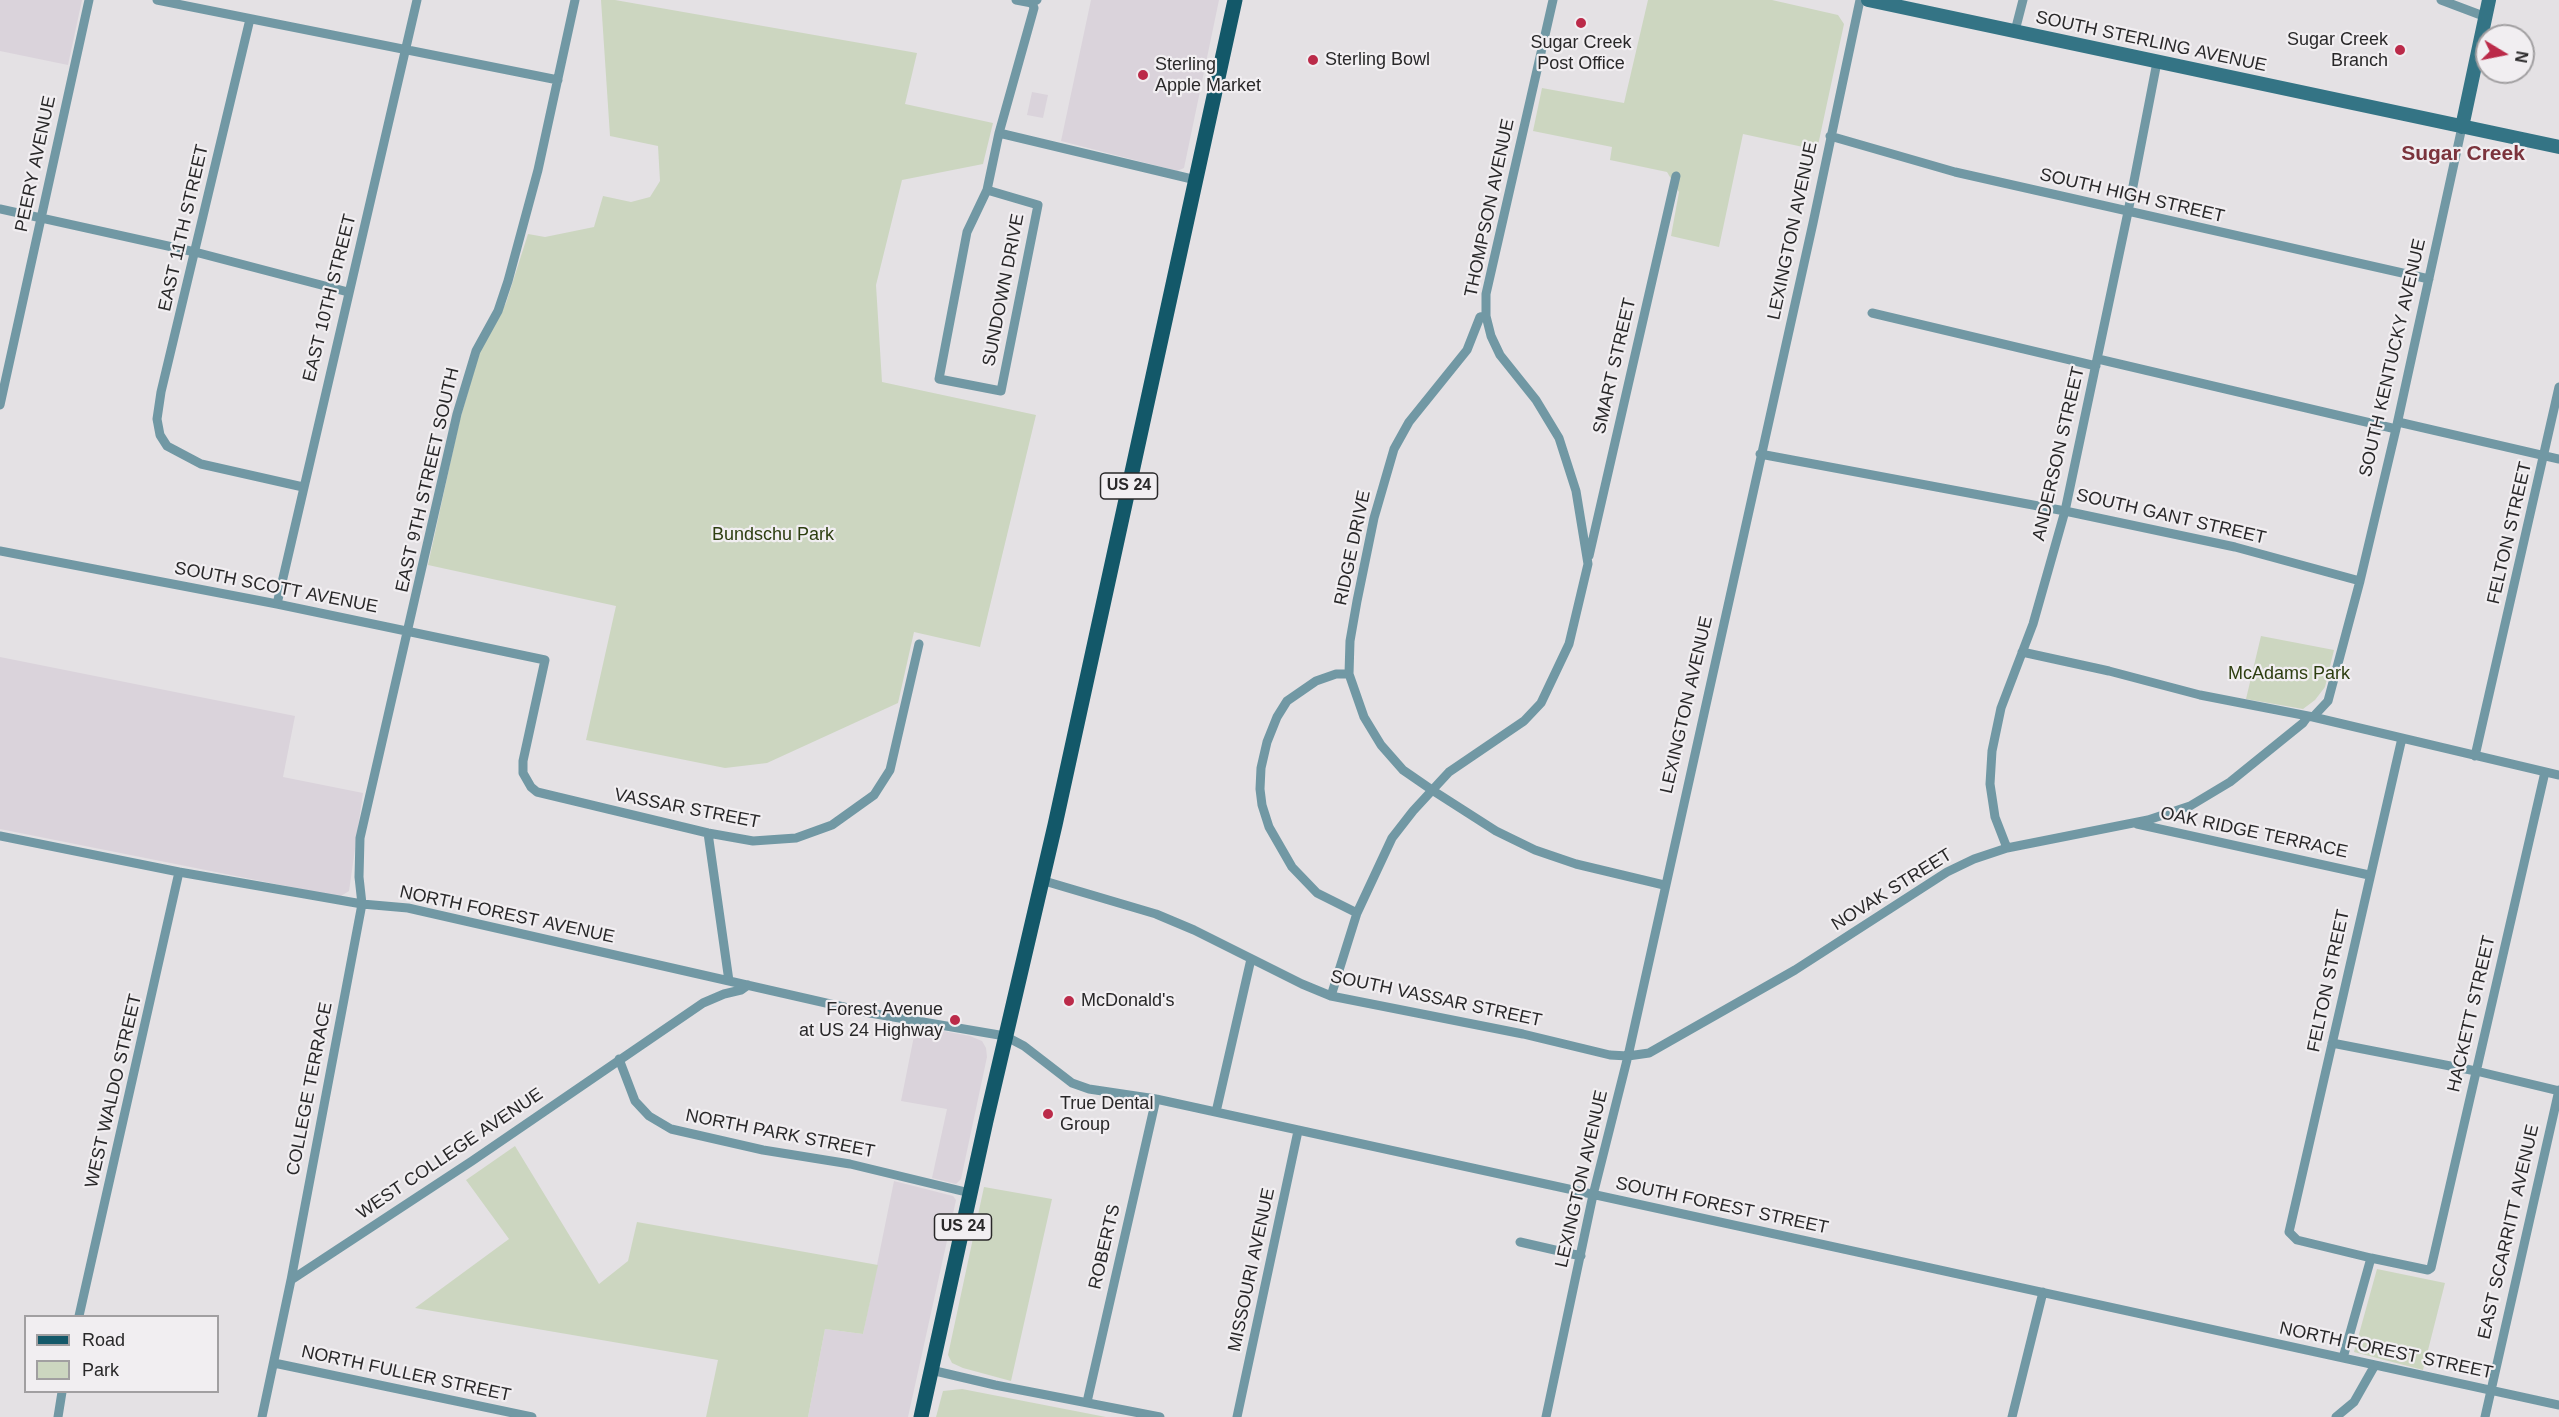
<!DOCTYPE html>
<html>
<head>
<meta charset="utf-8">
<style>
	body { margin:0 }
	#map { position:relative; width:2559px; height:1417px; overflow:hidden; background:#e4e1e4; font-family:Arial,sans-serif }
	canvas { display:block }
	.legend { position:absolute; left:24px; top:1315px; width:195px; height:78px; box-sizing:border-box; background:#f1eef1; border:2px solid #a19fa1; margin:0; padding:8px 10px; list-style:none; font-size:18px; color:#292829 }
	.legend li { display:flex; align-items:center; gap:12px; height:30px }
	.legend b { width:30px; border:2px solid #a19fa1 }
	.north { position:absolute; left:2475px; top:24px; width:60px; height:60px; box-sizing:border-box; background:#f1eef1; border:2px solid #a19fa1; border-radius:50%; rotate:100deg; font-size:16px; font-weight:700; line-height:24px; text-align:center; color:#292829 }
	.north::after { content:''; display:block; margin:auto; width:21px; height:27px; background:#bb2a49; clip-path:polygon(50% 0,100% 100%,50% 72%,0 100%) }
</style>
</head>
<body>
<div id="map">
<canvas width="2559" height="1417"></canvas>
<ul class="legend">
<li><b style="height:8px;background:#135869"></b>Road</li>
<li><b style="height:16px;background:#ccd6c0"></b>Park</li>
</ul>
<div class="north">N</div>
</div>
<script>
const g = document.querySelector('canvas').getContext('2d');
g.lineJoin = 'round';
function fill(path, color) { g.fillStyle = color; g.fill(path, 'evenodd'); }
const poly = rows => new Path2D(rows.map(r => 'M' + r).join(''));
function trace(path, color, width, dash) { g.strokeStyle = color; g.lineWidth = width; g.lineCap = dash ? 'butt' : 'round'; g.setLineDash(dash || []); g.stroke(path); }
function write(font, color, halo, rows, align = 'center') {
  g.font = font + ' Arial,sans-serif'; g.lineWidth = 4.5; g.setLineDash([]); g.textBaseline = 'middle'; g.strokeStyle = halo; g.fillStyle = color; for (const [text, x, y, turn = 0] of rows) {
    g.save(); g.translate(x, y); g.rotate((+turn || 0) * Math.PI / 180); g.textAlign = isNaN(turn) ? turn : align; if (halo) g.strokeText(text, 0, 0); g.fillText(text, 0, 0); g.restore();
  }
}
fill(poly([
	[0,0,82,0,68,65,0,51],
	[1091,0,1219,0,1184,168,1177,171,1061,141],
	[1032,92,1048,95,1043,118,1027,115],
	[0,657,295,716,283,777,363,793,349,891,341,896,336,896,0,829],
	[916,1026,970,1036,982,1041,986,1048,987,1057,961,1179,956,1184,932,1178,947,1109,901,1101],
	[894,1181,953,1196,956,1200,908,1417,808,1417,825,1329,863,1334]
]), '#dad3db');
fill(poly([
	[601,0,615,0,917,53,905,104,993,123,983,164,902,180,876,285,882,382,1036,415,980,647,914,632,898,703,767,763,725,768,586,740,616,606,428,565,459,423,480,350,506,303,528,234,545,237,594,227,603,196,631,202,650,197,660,181,658,146,610,136],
	[1648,0,1772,0,1838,15,1844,24,1817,150,1743,134,1719,247,1671,236,1679,192,1667,172,1610,160,1612,147,1533,131,1542,88,1624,103],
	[2261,636,2334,650,2325,687,2315,700,2303,709,2246,699],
	[515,1146,599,1284,628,1261,637,1222,878,1265,863,1334,825,1329,808,1417,706,1417,718,1360,415,1308,509,1239,466,1180],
	[984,1187,1052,1199,1011,1381,963,1368,952,1363,948,1355],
	[2377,1269,2445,1283,2423,1370,2354,1352],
	[962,1389,1106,1417,936,1417,943,1391]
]), '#ccd6c0');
trace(poly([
	[157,0,558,80],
	[1016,0,1032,3],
	[2441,0,2486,17],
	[250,19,161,392,157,419,160,435,167,446,201,464,303,487],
	[2015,31,2023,0],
	[999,133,1196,180],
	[1830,136,1955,172,2429,279],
	[987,190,1038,205,1001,391,939,379,967,232,987,190],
	[987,190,999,133,1034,8,1032,3,1037,0],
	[0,209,195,252,348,292],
	[1872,313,2096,366],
	[1486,316,1480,317,1467,350,1409,422,1394,449,1374,518,1357,601,1350,641,1349,674,1364,717,1381,745,1403,770,1432,790,1496,831,1535,850,1576,864,1664,885],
	[2098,359,2396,429],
	[0,405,89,0],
	[2398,422,2559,459],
	[1760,454,2065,511,2235,547,2360,581],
	[0,551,277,604,545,660,523,761,523,773,531,787,537,792,708,833,753,841,796,838,832,825,874,795,890,770,919,644],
	[1589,556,1676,176],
	[277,604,417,0],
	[2022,652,2109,671,2200,695,2313,717,2559,775],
	[1349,674,1336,674,1316,681,1287,701,1277,717,1267,742,1261,768,1260,789,1262,805,1269,827,1292,867,1317,893,1357,913],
	[2313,717,2328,701,2360,581,2396,429,2462,127],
	[2402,738,2289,1232,2297,1240,2371,1258,2428,1270,2431,1268,2545,772],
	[2475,756,2559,387],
	[2137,824,2369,875],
	[708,833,729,981],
	[0,836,179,872,362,904,408,908,870,1013,1005,1036,1024,1046,1072,1083,1089,1089,1156,1099,2559,1405],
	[2007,848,1995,817,1990,784,1992,751,2001,708,2033,624,2065,511,2128,212,2157,62],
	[1041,880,1156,914,1194,930,1302,984,1331,996,1523,1034,1610,1055,1628,1056,1649,1053,1795,970,1947,872,1974,859,2007,848,2148,820,2190,806,2230,782,2303,723,2308,716],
	[1331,996,1357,913,1392,838,1413,811,1449,772,1524,721,1541,703,1569,644,1588,564,1576,491,1559,438,1536,400,1500,355,1491,336,1486,316,1486,294,1553,0],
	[2332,1043,2476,1071,2559,1091],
	[619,1059,635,1101,649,1116,671,1129,763,1150,850,1164,970,1193],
	[1216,1112,1251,959],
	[1520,1242,1581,1256],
	[291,1280,362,904,359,877,360,838,457,414,476,351,498,311,508,281,538,170,575,0],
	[79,1316,179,872],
	[2343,1358,2371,1258],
	[274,1363,532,1417],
	[931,1370,995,1385,1160,1417],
	[1087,1402,1156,1099],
	[58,1417,62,1392],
	[262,1417,291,1280,472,1161,703,1003,724,994,741,990,748,985],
	[1237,1417,1298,1131],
	[1546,1417,1593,1195,1628,1056,1813,223,1860,0],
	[2012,1417,2043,1292],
	[2336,1417,2354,1402,2375,1365],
	[2485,1417,2559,1090]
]), '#7198a4', 9);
trace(poly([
	[1868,0,2559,147],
	[2462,127,2489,0]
]), '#347485', 14);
trace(poly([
	[921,1417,986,1121,1055,825,1235,0]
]), '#135869', 15);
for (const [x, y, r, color] of [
	[1581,23,6,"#bb2a49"],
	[2400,50,6,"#bb2a49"],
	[1313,60,6,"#bb2a49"],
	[1143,75,6,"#bb2a49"],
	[1069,1001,6,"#bb2a49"],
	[955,1020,6,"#bb2a49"],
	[1048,1114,6,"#bb2a49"]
]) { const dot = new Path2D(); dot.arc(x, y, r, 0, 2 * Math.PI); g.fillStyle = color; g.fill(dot); trace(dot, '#f1eef1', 2); }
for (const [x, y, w] of [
	[1129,486,57],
	[963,1227,57]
]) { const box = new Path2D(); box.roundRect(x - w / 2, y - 13, w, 26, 4.5); g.fillStyle = '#f1eef1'; g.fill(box); trace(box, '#292829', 1.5); }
write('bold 16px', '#292829', null, [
	["US 24",1129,486],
	["US 24",963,1227]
]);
write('18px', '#292829', '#f1eef1', [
	["Sugar Creek",2388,40,"right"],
	["Branch",2388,61,"right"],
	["Sugar Creek",1581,43,"center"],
	["Post Office",1581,64,"center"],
	["Sterling Bowl",1325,60],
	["Sterling",1155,65],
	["Apple Market",1155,86],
	["McDonald's",1081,1001],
	["Forest Avenue",943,1010,"right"],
	["at US 24 Highway",943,1031,"right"],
	["True Dental",1060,1104],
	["Group",1060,1125]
], 'left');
write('18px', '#292829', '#f1eef1', [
	["SOUTH STERLING AVENUE",2151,42,12],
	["PEERY AVENUE",36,164,-78],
	["SOUTH HIGH STREET",2132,196,13],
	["THOMPSON AVENUE",1490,208,-78],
	["EAST 11TH STREET",184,228,-77],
	["LEXINGTON AVENUE",1793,231,-78],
	["SUNDOWN DRIVE",1004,290,-79],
	["EAST 10TH STREET",330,298,-76],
	["SOUTH KENTUCKY AVENUE",2393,358,-77],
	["SMART STREET",1615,366,-77],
	["ANDERSON STREET",2059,454,-77],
	["EAST 9TH STREET SOUTH",428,480,-77],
	["SOUTH GANT STREET",2171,517,13],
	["FELTON STREET",2510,533,-77],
	["RIDGE DRIVE",1353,548,-78],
	["SOUTH SCOTT AVENUE",276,588,11],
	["LEXINGTON AVENUE",1687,705,-77],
	["VASSAR STREET",687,809,11],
	["OAK RIDGE TERRACE",2254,833,12],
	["NOVAK STREET",1892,890,-32],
	["NORTH FOREST AVENUE",507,915,12],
	["FELTON STREET",2329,981,-78],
	["SOUTH VASSAR STREET",1436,999,12],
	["HACKETT STREET",2472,1014,-77],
	["COLLEGE TERRACE",310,1089,-79],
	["WEST WALDO STREET",114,1091,-77],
	["NORTH PARK STREET",780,1134,11],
	["WEST COLLEGE AVENUE",450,1154,-34],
	["LEXINGTON AVENUE",1582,1179,-77],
	["SOUTH FOREST STREET",1722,1206,12],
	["EAST SCARRITT AVENUE",2509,1232,-77],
	["ROBERTS",1105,1247,-77],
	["MISSOURI AVENUE",1252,1270,-78],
	["NORTH FOREST STREET",2386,1351,12],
	["NORTH FULLER STREET",406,1374,12]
]);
write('18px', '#2d3e10', '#f1eef1', [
	["Bundschu Park",773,535],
	["McAdams Park",2289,674]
]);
write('bold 21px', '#7b333c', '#f1eef1', [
	["Sugar Creek",2463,154]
]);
</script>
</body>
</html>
